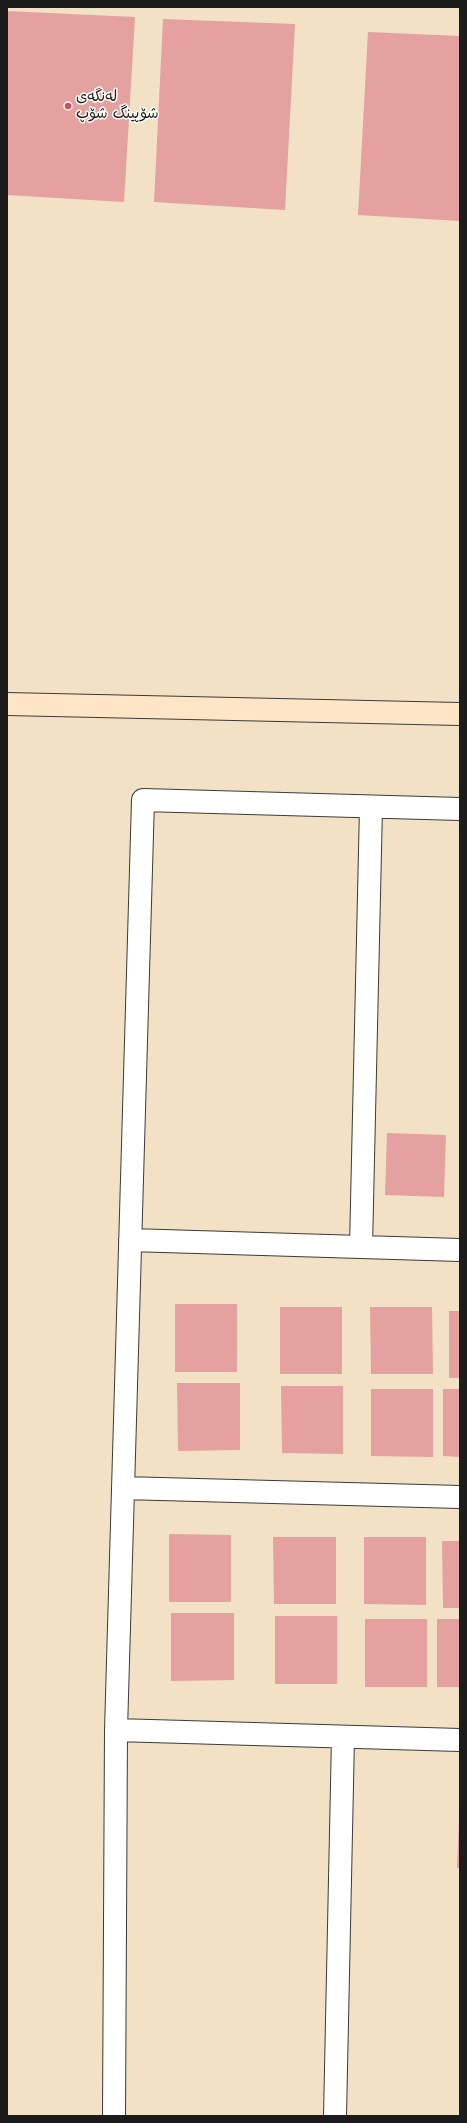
<!DOCTYPE html>
<html>
<head>
<meta charset="utf-8">
<style>
	body { margin:0 }
	#map { position:relative; width:467px; height:2123px; overflow:hidden; background:#f2e1c5; font-family:"Shantell Sans",sans-serif }
	canvas { display:block }
	.frame { position:absolute; inset:0; border:8px solid #1c1c1c; pointer-events:none }
</style>
</head>
<body>
<div id="map">
<canvas width="467" height="2123"></canvas>
<div class="frame"></div>
</div>
<script>
const g = document.querySelector('canvas').getContext('2d');
g.lineJoin = 'round';
function fill(path, color) { g.fillStyle = color; g.fill(path, 'evenodd'); }
const poly = rows => new Path2D(rows.map(r => 'M' + r).join(''));
function trace(path, color, width, dash) { g.strokeStyle = color; g.lineWidth = width; g.lineCap = dash ? 'butt' : 'round'; g.setLineDash(dash || []); g.stroke(path); }
function write(font, color, halo, rows, align = 'center') {
  g.font = font + ' "Shantell Sans","Playpen Sans Arabic",sans-serif'; g.lineWidth = 3; g.setLineDash([]); g.textBaseline = 'middle'; g.strokeStyle = halo; g.fillStyle = color; for (const [text, x, y, turn = 0] of rows) {
    g.save(); g.translate(x, y); g.rotate((+turn || 0) * Math.PI / 180); g.textAlign = isNaN(turn) ? turn : align; if (halo) g.strokeText(text, 0, 0); g.fillText(text, 0, 0); g.restore();
  }
}
fill(poly([
	[7,11,135,17,124,202,7,195],
	[163,19,295,24,285,210,154,202],
	[368,32,460,36,460,221,358,215],
	[387,1133,446,1135,444,1197,385,1195],
	[175,1304,237,1304,237,1372,175,1372],
	[280,1307,342,1307,342,1374,280,1374],
	[370,1307,432,1307,433,1374,371,1374],
	[449,1311,460,1311,460,1378,449,1378],
	[177,1383,240,1383,240,1450,178,1451],
	[281,1386,343,1386,343,1454,282,1453],
	[371,1389,433,1389,433,1457,371,1456],
	[443,1389,460,1389,460,1457,443,1456],
	[169,1534,231,1535,231,1602,169,1602],
	[273,1537,336,1537,336,1604,274,1604],
	[364,1537,426,1537,426,1605,364,1604],
	[442,1541,460,1541,460,1608,443,1608],
	[171,1613,234,1613,234,1680,171,1681],
	[275,1616,337,1616,337,1684,275,1684],
	[365,1619,427,1619,427,1687,365,1687],
	[437,1619,460,1619,460,1687,437,1687],
	[459,1819,460,1819,460,1868,457,1868]
]), '#e4a19f');
const street = poly([
	[130,1240,460,1250],
	[361,1247,371,807],
	[123,1488,460,1497],
	[116,1730,460,1740],
	[114,2116,116,1730,143,800,460,809],
	[335,2116,343,1737]
]);
const secondary = poly([
	[7,704,460,714]
]);
trace(street, '#3c3a35', 24);
trace(secondary, '#3c3a35', 24);
trace(street, '#fff', 22);
trace(secondary, '#fde5c5', 22);
for (const [x, y, r, color] of [
	[68,106,4,"#d1495b"]
]) { const dot = new Path2D(); dot.arc(x, y, r, 0, 2 * Math.PI); g.fillStyle = color; g.fill(dot); trace(dot, '#fdfcf7', 1.5); }
write('15px', '#1c1c1c', '#fdfcf7', [
	["لەنگەی",76,97],
	["شۆپینگ شۆپ",76,114]
], 'left');
</script>
</body>
</html>
